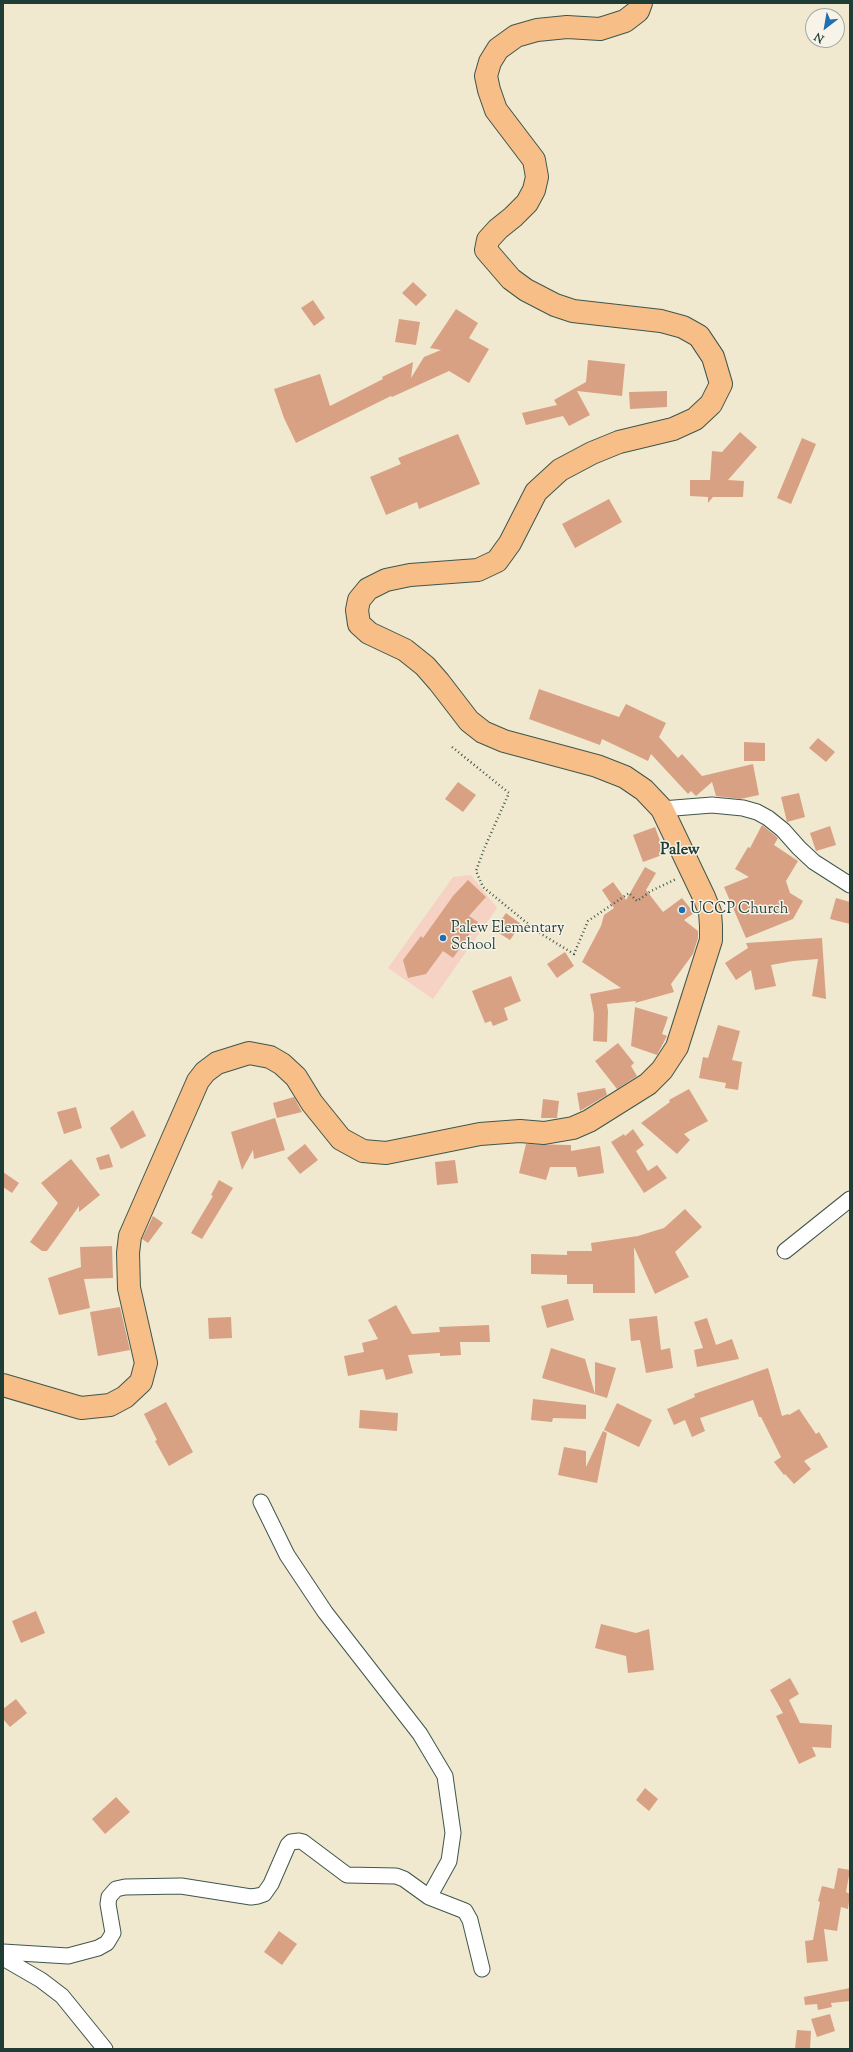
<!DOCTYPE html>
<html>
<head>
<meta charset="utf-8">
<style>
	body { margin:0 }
	#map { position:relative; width:853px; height:2052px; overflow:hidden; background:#f1e8d0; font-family:"Sorts Mill Goudy",serif }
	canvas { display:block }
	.frame { position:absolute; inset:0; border:4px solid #1f3d34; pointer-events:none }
	.north { position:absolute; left:805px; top:8px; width:40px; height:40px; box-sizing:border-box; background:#f7f3e8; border:1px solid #a1aaa0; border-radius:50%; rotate:211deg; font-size:11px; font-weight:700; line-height:16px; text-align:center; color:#1f3d34 }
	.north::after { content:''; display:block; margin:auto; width:14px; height:18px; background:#1f6fb2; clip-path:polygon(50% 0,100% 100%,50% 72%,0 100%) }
</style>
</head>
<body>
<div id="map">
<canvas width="853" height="2052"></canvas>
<div class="frame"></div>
<div class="north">N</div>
</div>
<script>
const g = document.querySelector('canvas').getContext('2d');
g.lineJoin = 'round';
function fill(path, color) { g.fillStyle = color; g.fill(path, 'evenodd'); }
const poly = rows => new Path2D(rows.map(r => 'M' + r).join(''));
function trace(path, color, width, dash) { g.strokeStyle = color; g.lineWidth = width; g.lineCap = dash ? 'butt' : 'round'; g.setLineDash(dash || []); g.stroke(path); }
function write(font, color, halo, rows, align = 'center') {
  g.font = font + ' "Sorts Mill Goudy",serif'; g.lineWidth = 3; g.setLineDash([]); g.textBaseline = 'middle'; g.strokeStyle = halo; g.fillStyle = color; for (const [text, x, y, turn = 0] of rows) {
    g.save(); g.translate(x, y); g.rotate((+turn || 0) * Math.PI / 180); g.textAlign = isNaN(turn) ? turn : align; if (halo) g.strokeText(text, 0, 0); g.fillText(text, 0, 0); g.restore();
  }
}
fill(poly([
	[471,875,497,908,433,999,388,968,453,877]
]), '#f6d2c4');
fill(poly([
	[413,282,427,295,416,306,402,293],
	[313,300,325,318,314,326,301,308],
	[456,309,478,323,469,338,489,349,469,383,449,371,392,397,391,396,296,443,284,418,274,389,320,374,330,406,383,379,382,377,413,362,411,378,424,357,441,350,430,348],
	[399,319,420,322,416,345,395,342],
	[588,360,625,364,622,396,577,391,590,415,569,426,563,416,526,425,522,413,557,405,554,400,586,382],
	[667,391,667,407,630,409,629,392],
	[740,432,757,447,728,480,744,481,743,497,713,497,708,503,708,497,690,496,690,480,710,480,712,451,722,452],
	[458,434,480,484,419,509,417,502,386,515,370,477,401,464,398,458],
	[802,438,816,444,791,504,777,498],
	[609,499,622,522,575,548,562,524],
	[539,689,619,717,626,704,666,723,659,737,678,758,682,754,702,776,753,764,759,795,740,799,716,796,712,782,696,796,691,791,688,794,651,754,648,761,602,739,600,745,529,719],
	[818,738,835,752,826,762,809,748],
	[744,742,765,743,765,761,744,761],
	[458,782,476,795,463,812,445,799],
	[799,793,805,817,787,822,781,797],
	[762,825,778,838,774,845,798,861,786,881,790,893,803,901,793,919,746,938,724,887,749,877,735,869,748,847,750,848],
	[830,826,836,845,816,851,810,833],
	[655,827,665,854,643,862,633,835],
	[645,867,656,873,646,890,663,912,682,898,694,913,684,920,698,931,698,938,693,954,671,984,674,992,635,1003,636,1001,607,1004,608,1011,607,1042,593,1041,594,1014,590,994,621,988,582,962,601,926,604,915,614,908,602,890,613,882,626,900],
	[468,880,486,897,469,916,478,922,453,958,443,951,426,974,408,978,403,960,421,936,423,938,453,896],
	[836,898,850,902,850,924,830,919],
	[506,913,521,924,510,940,494,930],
	[822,938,826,999,812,996,818,959,793,961,771,965,776,986,755,990,751,970,736,980,725,963,748,948,746,943],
	[565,952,574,966,557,978,547,964],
	[511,976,521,1001,504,1008,508,1020,493,1026,491,1021,485,1023,472,991],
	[635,1007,668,1017,662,1034,667,1036,657,1055,631,1046],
	[718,1025,740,1031,732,1060,742,1062,738,1090,725,1088,726,1083,699,1078,703,1057,708,1058],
	[618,1043,634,1063,631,1066,637,1076,617,1089,595,1061],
	[605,1088,607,1095,580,1111,577,1093],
	[689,1089,708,1121,684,1134,690,1140,677,1154,641,1123,670,1102,669,1100],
	[294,1097,302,1112,277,1118,273,1103],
	[543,1099,559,1101,557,1118,541,1118],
	[76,1107,82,1128,64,1134,57,1112],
	[133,1110,146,1136,121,1149,110,1128],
	[275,1118,285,1150,254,1159,253,1150,242,1170,231,1132],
	[633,1129,644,1145,636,1151,648,1171,657,1165,667,1178,644,1193,611,1142,624,1134,625,1136],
	[305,1144,318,1160,300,1174,287,1158],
	[526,1144,571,1145,571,1151,600,1146,604,1173,578,1177,576,1167,550,1167,546,1180,519,1173],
	[109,1154,113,1167,100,1170,96,1158],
	[71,1159,100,1195,79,1212,79,1206,47,1251,42,1251,30,1242,58,1203,41,1183],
	[455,1160,458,1183,437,1185,435,1162],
	[3,1172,19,1183,12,1193,3,1187],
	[219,1180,233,1188,202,1239,191,1233,213,1196,211,1195],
	[685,1209,702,1227,675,1252,689,1277,655,1294,634,1247,635,1293,593,1293,593,1284,567,1284,567,1275,531,1274,531,1254,567,1255,567,1251,592,1251,591,1243,638,1236,664,1228],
	[153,1216,163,1223,148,1243,142,1239],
	[112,1246,113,1278,84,1279,90,1308,59,1315,48,1278,81,1267,80,1247],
	[568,1299,574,1320,547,1328,541,1306],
	[396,1305,412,1334,440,1332,439,1327,489,1325,490,1342,460,1342,461,1355,440,1356,440,1353,408,1355,413,1373,386,1380,383,1369,348,1376,344,1356,364,1352,362,1343,378,1339,368,1320],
	[120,1307,130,1350,98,1356,90,1312],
	[657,1316,661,1350,670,1348,673,1368,646,1373,640,1340,631,1341,629,1319],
	[231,1317,232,1338,209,1339,208,1318],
	[707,1318,716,1345,732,1339,739,1359,697,1367,694,1350,703,1348,694,1322],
	[551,1348,585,1359,595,1394,595,1362,616,1368,607,1398,542,1378],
	[768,1368,782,1416,788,1414,789,1415,799,1409,816,1434,819,1432,828,1447,804,1461,811,1469,794,1484,785,1474,784,1475,774,1462,781,1457,761,1417,759,1417,753,1400,700,1418,705,1431,692,1437,685,1420,674,1425,667,1409,695,1397,694,1394],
	[533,1399,586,1405,586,1419,553,1418,552,1422,531,1420],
	[166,1402,193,1452,169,1466,155,1441,157,1440,144,1414],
	[617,1403,652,1420,639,1447,604,1430],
	[360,1410,398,1413,397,1431,359,1428],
	[603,1431,607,1433,597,1483,558,1475,564,1447,586,1451,586,1467],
	[36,1611,45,1633,21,1643,12,1621],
	[601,1624,636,1633,649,1629,654,1670,628,1673,626,1656,595,1648],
	[790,1678,799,1694,789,1700,800,1723,832,1725,831,1748,812,1747,816,1756,799,1764,776,1716,783,1713,770,1690],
	[16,1699,27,1713,10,1727,3,1719,3,1709],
	[645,1788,658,1799,649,1811,636,1800],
	[116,1797,130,1812,105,1834,92,1819],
	[838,1868,850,1870,846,1892,850,1894,848,1909,841,1907,837,1931,824,1929,828,1961,807,1963,805,1941,813,1940,820,1902,818,1901,822,1886,834,1889],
	[279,1931,297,1944,282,1965,264,1952],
	[850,1988,850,2001,831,2003,832,2007,818,2010,817,2004,805,2005,804,1997],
	[830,2014,835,2031,817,2037,811,2019],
	[797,2030,811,2031,810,2049,795,2049]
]), '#d8a183');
const street = poly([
	[662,809,712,805,743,808,757,812,768,818,783,830,799,848,814,862,850,885],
	[785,1251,850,1199],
	[261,1502,287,1555,325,1612,420,1734,445,1776,453,1833,449,1861,429,1897],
	[3,1952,68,1956,98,1948,107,1943,113,1933,108,1904,109,1897,116,1889,125,1887,181,1886,251,1897,258,1896,264,1894,271,1884,288,1845,291,1842,299,1841,303,1842,347,1875,396,1876,404,1879,429,1897,465,1911,470,1920,482,1969],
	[3,1958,41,1980,62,1996,105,2049]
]);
const primary = poly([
	[3,1385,81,1408,110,1405,125,1397,141,1382,146,1363,129,1288,128,1253,130,1236,198,1081,205,1072,217,1063,249,1053,270,1057,282,1064,296,1077,312,1103,341,1139,363,1151,386,1153,480,1134,520,1131,544,1133,573,1128,589,1121,648,1084,662,1070,677,1047,711,940,711,926,710,912,704,897,662,809,644,790,625,777,597,766,504,741,483,732,469,721,439,682,425,666,405,650,369,633,359,624,357,610,359,600,368,589,386,580,410,575,478,570,497,561,510,543,536,492,560,470,592,453,619,442,673,429,695,419,711,404,721,384,713,357,699,336,683,327,661,321,573,311,555,305,526,290,511,279,486,250,488,240,498,229,513,217,527,203,534,190,537,177,534,160,496,110,489,90,486,76,490,62,498,49,516,36,537,30,567,27,600,29,625,21,638,11,641,3]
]);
trace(street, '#3e574b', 17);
trace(primary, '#3e574b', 24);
trace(poly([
	[452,747,509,793,484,849,476,871,483,887,538,932,574,954,588,921,629,893,637,901,651,891,676,879]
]), '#3e574b', 2.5, [1, 3]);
trace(street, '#fff', 15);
trace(primary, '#f7be88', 22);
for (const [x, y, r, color] of [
	[682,910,4,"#1f6fb2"],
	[443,938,4,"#1f6fb2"]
]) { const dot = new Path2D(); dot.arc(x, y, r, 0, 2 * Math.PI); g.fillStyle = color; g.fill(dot); trace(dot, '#f7f3e8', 1.5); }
write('15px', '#1f3d34', '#f7f3e8', [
	["UCCP Church",690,910],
	["Palew Elementary",451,929],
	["School",451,946]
], 'left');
write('bold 16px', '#1f3d34', '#f7f3e8', [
	["Palew",680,851]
]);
</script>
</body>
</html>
